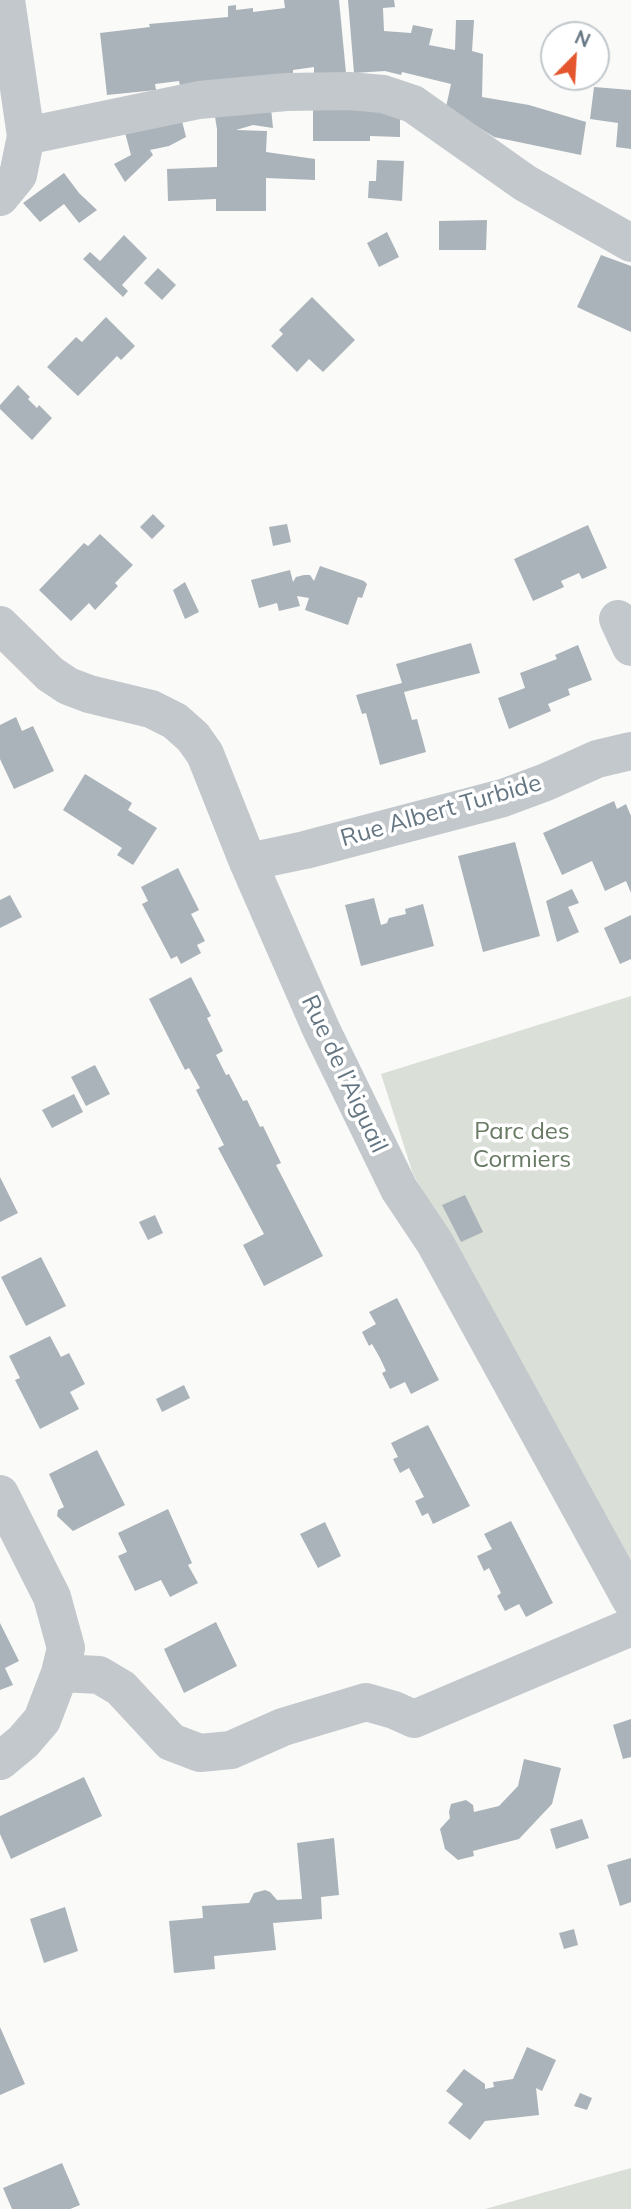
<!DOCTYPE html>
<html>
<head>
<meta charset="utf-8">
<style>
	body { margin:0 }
	#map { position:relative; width:631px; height:2209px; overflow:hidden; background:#fafaf8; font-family:Mulish,sans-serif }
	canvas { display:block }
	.north { position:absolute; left:540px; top:21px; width:70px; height:70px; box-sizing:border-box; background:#fff; border:2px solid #c1c8cd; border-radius:50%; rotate:24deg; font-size:19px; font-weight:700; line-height:28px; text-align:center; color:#657683 }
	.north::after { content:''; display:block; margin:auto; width:24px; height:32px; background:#e4572e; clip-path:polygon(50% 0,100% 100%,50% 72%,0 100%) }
</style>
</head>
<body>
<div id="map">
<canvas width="631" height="2209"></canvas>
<div class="north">N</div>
</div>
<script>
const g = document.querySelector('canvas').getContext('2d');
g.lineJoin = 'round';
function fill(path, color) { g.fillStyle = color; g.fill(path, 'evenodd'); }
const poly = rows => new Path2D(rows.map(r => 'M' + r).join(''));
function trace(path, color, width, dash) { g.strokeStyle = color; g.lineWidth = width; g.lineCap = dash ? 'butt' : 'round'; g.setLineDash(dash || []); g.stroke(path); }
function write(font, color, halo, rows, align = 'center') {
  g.font = font + ' Mulish,sans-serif'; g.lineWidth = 7; g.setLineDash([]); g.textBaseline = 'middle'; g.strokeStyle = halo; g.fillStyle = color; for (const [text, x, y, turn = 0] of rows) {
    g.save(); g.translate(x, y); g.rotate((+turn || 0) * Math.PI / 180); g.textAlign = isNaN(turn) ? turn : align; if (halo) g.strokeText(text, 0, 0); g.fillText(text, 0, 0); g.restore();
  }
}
fill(poly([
	[631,996,631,1564,413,1174,381,1074],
	[631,2168,631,2209,485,2209]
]), '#dadfd7');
fill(poly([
	[284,0,339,0,346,73,314,75,314,67,293,70,293,73,180,86,179,81,155,84,156,90,107,95,100,33,150,27,149,24,228,17,228,6,236,5,236,10,253,8,253,12,285,8],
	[348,0,394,0,395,7,383,8,384,31,411,33,413,25,433,29,429,45,455,50,456,20,474,20,472,51,483,54,482,97,529,105,586,122,581,155,494,137,446,107,451,84,402,72,401,75,385,71,354,73],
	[594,87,631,90,631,149,616,147,618,123,590,119],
	[313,107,400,112,400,137,370,136,370,141,313,141],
	[271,108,273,128,253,125,236,130,267,131,266,152,315,159,315,180,266,178,266,211,216,211,216,199,168,201,167,169,217,167,217,129,214,111],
	[181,117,186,137,169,146,150,150,153,155,125,182,114,164,131,155,124,129],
	[377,160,404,161,402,201,368,198,369,181,376,181],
	[64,173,79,193,97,210,79,223,64,204,40,222,23,203],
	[487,220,486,250,439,250,439,221],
	[387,232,399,257,379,267,367,243],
	[124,235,147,258,122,285,128,291,123,297,83,259,90,252,100,261],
	[601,255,631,266,631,332,577,307],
	[158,268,176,285,162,300,144,283],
	[312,297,355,340,323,372,309,359,297,372,271,346,283,334,279,330],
	[106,317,135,346,121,360,117,356,78,396,47,367,76,337,82,342],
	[18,385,30,397,28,399,37,408,39,405,52,418,32,440,0,409,0,405],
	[153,514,165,526,152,539,140,527],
	[287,524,291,542,273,546,269,527],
	[588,525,607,568,582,579,579,573,561,581,564,587,533,601,514,559],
	[100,534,133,565,115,583,118,586,95,610,89,603,71,621,39,590,84,543,88,546],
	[320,566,364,581,367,584,362,598,358,597,348,625,305,610,309,598,297,596,300,606,279,611,277,603,259,608,251,580,290,570,293,582,296,577,304,575,310,575,314,581],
	[185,582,199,612,185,619,173,590],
	[471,643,480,673,404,692,412,720,417,719,426,752,380,765,366,713,362,714,356,695,402,683,396,664],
	[578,645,592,680,568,689,570,695,548,704,551,711,509,729,498,698,525,688,520,673,557,659,555,655],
	[16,717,22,731,33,726,54,771,14,789,0,759,0,725],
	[85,774,132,803,128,810,157,828,133,865,117,855,122,848,63,810],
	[614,801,617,809,626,804,631,816,631,893,626,881,605,891,592,861,562,875,543,833],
	[515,842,540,936,483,952,458,856],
	[178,868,199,910,191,914,205,941,197,945,201,953,181,964,177,956,171,959,142,904,148,901,141,887],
	[572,889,579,903,568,907,579,932,557,942,546,901],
	[10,895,22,917,0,928,0,900],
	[374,898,381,925,387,923,389,918,406,914,405,909,423,904,434,946,361,966,345,905],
	[631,915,631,959,620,964,604,928],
	[191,977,211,1016,207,1018,223,1051,216,1055,226,1075,229,1074,243,1101,247,1100,260,1127,263,1126,281,1163,276,1165,323,1256,264,1286,243,1245,264,1234,218,1148,224,1145,196,1090,200,1088,189,1068,185,1070,149,999],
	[95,1065,110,1094,86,1106,71,1077],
	[74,1094,83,1112,52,1128,42,1110],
	[0,1177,18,1213,0,1222],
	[465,1195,483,1232,461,1242,442,1205],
	[155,1215,163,1233,148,1240,139,1222],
	[41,1257,66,1306,26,1326,1,1277],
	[397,1298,439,1380,411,1394,405,1382,390,1389,382,1373,386,1371,380,1358,372,1344,369,1346,362,1332,376,1324,369,1312],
	[50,1336,61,1357,69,1353,85,1384,70,1392,79,1409,40,1429,15,1380,20,1378,9,1356],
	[184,1385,190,1398,162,1412,156,1399],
	[428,1425,470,1506,433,1524,428,1513,422,1516,415,1501,424,1497,409,1468,400,1473,393,1459,398,1457,391,1443],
	[97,1450,125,1505,73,1531,57,1516,58,1510,64,1507,49,1474],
	[168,1509,192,1563,188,1565,198,1583,170,1597,161,1580,135,1591,118,1556,127,1552,118,1533],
	[511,1521,553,1603,526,1617,519,1604,505,1611,497,1596,501,1593,489,1568,484,1571,477,1556,492,1549,484,1534],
	[325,1522,341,1556,318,1568,300,1534],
	[216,1622,237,1666,184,1693,164,1649],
	[0,1623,19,1661,5,1668,13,1685,0,1690],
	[631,1719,631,1757,623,1759,613,1725],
	[524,1759,561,1768,552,1804,519,1839,473,1851,474,1856,458,1860,445,1849,440,1829,450,1818,449,1812,451,1804,466,1800,473,1805,474,1812,499,1806,518,1786],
	[84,1777,102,1816,11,1859,0,1834,0,1816],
	[582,1819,589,1838,556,1849,550,1829],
	[334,1838,339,1895,321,1897,322,1919,273,1923,276,1950,214,1956,215,1969,174,1973,169,1921,203,1918,202,1906,249,1903,254,1893,265,1890,270,1892,277,1900,302,1899,297,1843],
	[631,1858,631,1902,620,1906,607,1865],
	[65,1907,78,1951,44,1963,30,1919],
	[574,1929,578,1945,564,1949,559,1933],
	[0,2027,25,2084,0,2095],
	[527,2047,556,2060,542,2091,536,2088,539,2115,485,2121,470,2140,448,2123,463,2104,446,2091,464,2069,485,2084,485,2089,494,2087,493,2082,513,2079],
	[580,2093,592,2098,587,2110,574,2106],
	[62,2163,80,2205,70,2209,12,2209,3,2188]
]), '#aab3b9');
trace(poly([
	[26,136,199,100,286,92,349,91,383,94,413,104,525,183,631,243],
	[0,197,18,175,26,136,6,0],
	[618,619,631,647],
	[0,625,50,674,68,686,89,694,151,709,175,721,193,737,205,754,248,862,321,1029,399,1189,435,1243,631,1600],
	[248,862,305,850,503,798,546,782,597,759,631,751],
	[0,1494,52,1597,66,1648,60,1673,42,1720,23,1742,0,1761],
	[60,1673,99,1675,121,1688,171,1742,200,1753,231,1750,283,1727,366,1702,394,1710,414,1719,631,1627]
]), '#c3c8cc', 38);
write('24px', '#657683', '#fff', [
	["Rue Albert Turbide",441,811,-16],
	["Rue de l’Aiguail",344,1074,65]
]);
write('24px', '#687a64', '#fff', [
	["Parc des",522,1132],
	["Cormiers",522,1160]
]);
</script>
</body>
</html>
